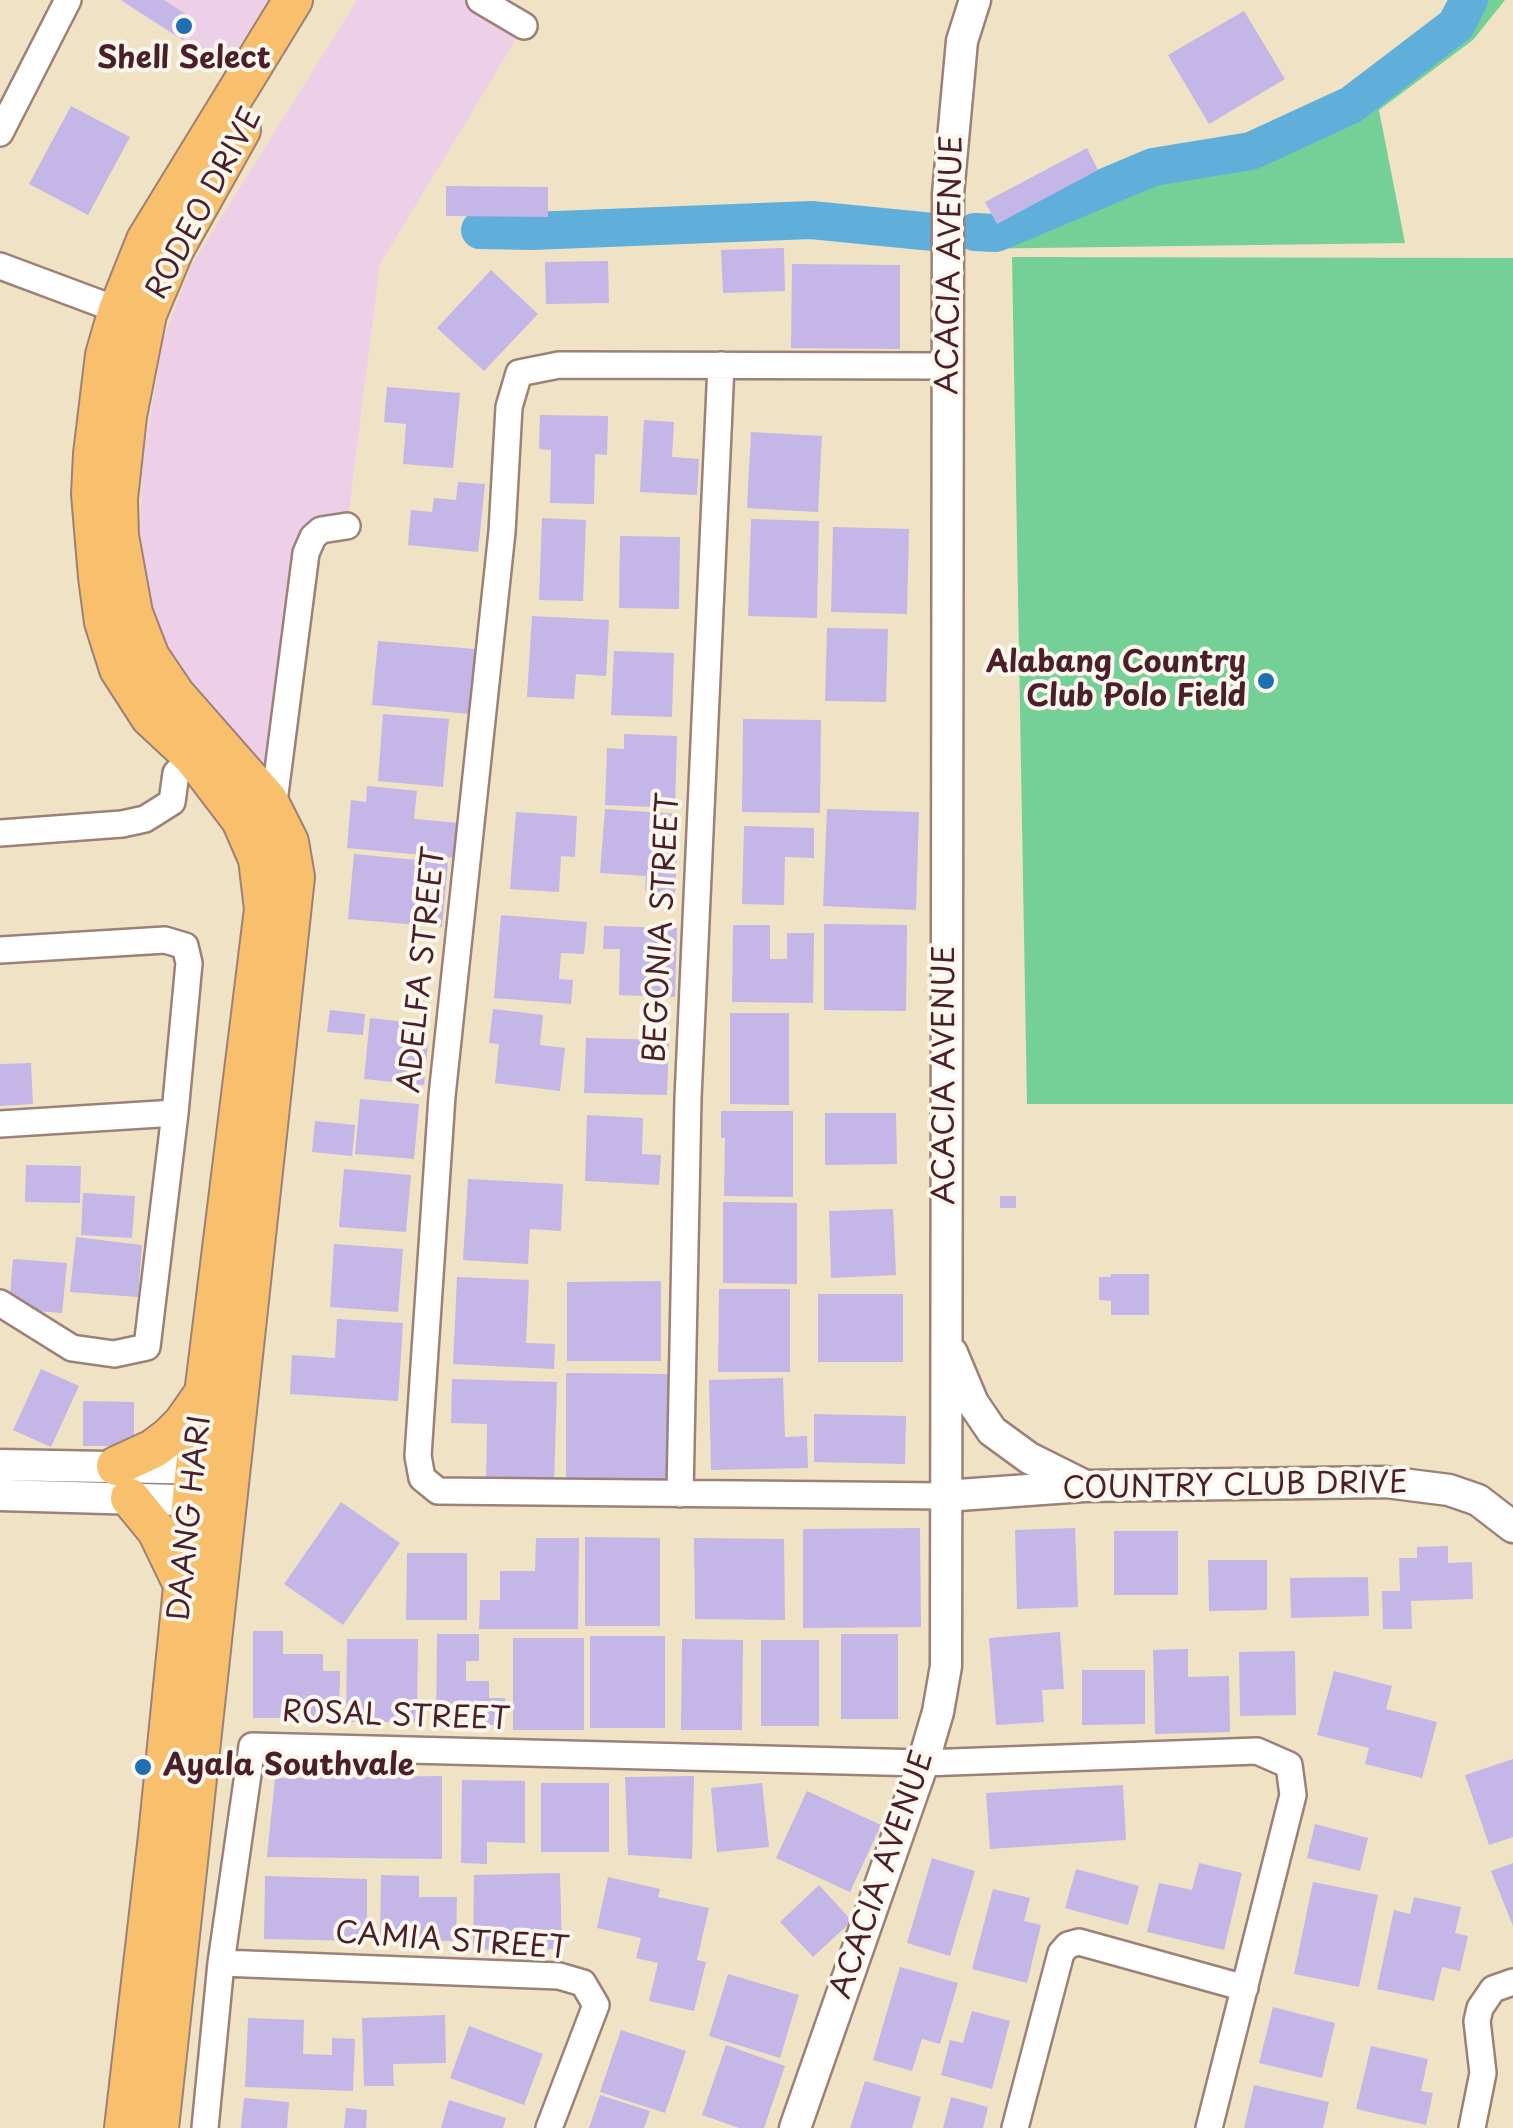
<!DOCTYPE html>
<html>
<head>
<meta charset="utf-8">
<style>
	body { margin:0 }
	canvas { display:block; background:#f0e2c4 }
</style>
</head>
<body>
<canvas width="1513" height="2128"></canvas>
<script>
const g = document.querySelector('canvas').getContext('2d');
g.lineJoin = 'round';
function fill(path, color) { g.fillStyle = color; g.fill(path, 'evenodd'); }
const poly = rows => new Path2D(rows.map(r => 'M' + r).join(''));
function trace(path, color, width, dash) { g.strokeStyle = color; g.lineWidth = width; g.lineCap = dash ? 'butt' : 'round'; g.setLineDash(dash || []); g.stroke(path); }
function write(font, color, halo, rows, align = 'center') {
  g.font = font + ' "Playpen Sans",sans-serif'; g.lineWidth = 8; g.setLineDash([]); g.textBaseline = 'middle'; g.strokeStyle = halo; g.fillStyle = color; for (const [text, x, y, turn = 0] of rows) {
    g.save(); g.translate(x, y); g.rotate((+turn || 0) * Math.PI / 180); g.textAlign = isNaN(turn) ? turn : align; if (halo) g.strokeText(text, 0, 0); g.fillText(text, 0, 0); g.restore();
  }
}
fill(poly([
	[119,0,268,0,226,67],
	[357,0,465,0,524,26,380,264,347,526,304,524,267,777,166,648,152,609,140,531,143,462,163,339,191,266]
]), '#edd0e8');
fill(poly([
	[1480,0,1505,0,1473,40,1379,110,1405,243,961,249,960,225,999,225,1011,230,1156,171,1260,154,1374,100,1460,32],
	[1012,257,1513,258,1513,1104,1027,1104]
]), '#75d097');
trace(poly([
	[480,230,531,231,811,220,933,232],
	[975,232,996,233,1153,167,1251,151,1351,105,1456,25,1469,0]
]), '#60afda', 38);
fill(poly([
	[121,0,164,0,195,20,183,40],
	[1244,11,1285,79,1209,124,1168,55],
	[71,106,130,137,88,215,29,184],
	[1087,148,1098,170,997,224,985,202],
	[446,186,548,187,548,217,446,216],
	[784,248,785,291,723,293,721,250],
	[608,261,609,303,546,304,545,262],
	[792,264,900,265,900,349,791,348],
	[491,270,538,314,484,371,437,328],
	[387,387,460,393,453,468,403,464,406,424,384,422],
	[540,415,608,416,607,455,595,454,594,504,550,503,551,450,539,449],
	[644,420,674,422,672,457,699,459,697,495,640,492],
	[751,432,822,436,818,512,747,508],
	[458,482,485,484,478,552,408,545,411,510,432,512,434,498,456,500],
	[542,518,586,520,583,601,539,600],
	[751,519,819,521,817,618,748,616],
	[833,527,909,529,907,614,831,612],
	[620,536,680,537,679,609,619,608],
	[532,616,609,620,606,676,576,674,574,699,527,697],
	[827,628,888,629,886,702,825,701],
	[378,641,475,649,470,714,372,705],
	[614,651,674,653,672,717,611,715],
	[383,714,449,719,443,787,378,781],
	[743,719,821,720,820,813,742,812],
	[624,734,677,736,675,808,605,805,607,748,624,749],
	[367,786,417,791,414,819,460,823,456,858,347,848,351,800,366,802],
	[605,809,679,814,675,894,645,891,646,876,600,873],
	[827,809,919,812,916,910,823,906],
	[516,812,577,816,575,857,561,856,559,892,510,889],
	[744,826,814,828,814,858,785,857,784,905,742,904],
	[354,854,448,863,442,927,348,919],
	[501,915,587,922,584,954,561,953,559,979,573,980,571,1004,494,998],
	[824,924,907,925,906,1011,824,1010],
	[733,925,770,925,770,959,787,959,787,933,814,933,813,1003,732,1002],
	[604,926,677,928,675,997,619,995,620,949,603,949],
	[493,1009,543,1015,540,1045,565,1048,560,1091,495,1083,499,1044,489,1043],
	[330,1010,365,1014,363,1035,327,1032],
	[730,1013,789,1013,789,1105,730,1104],
	[370,1018,415,1023,414,1041,428,1043,424,1085,364,1079],
	[586,1038,669,1040,667,1095,584,1093],
	[31,1063,33,1104,0,1106,0,1064],
	[360,1099,419,1104,414,1159,355,1154],
	[721,1111,793,1111,793,1197,724,1196,725,1138,721,1138],
	[825,1113,896,1113,897,1164,825,1165],
	[587,1115,643,1118,642,1154,661,1155,659,1185,585,1181],
	[315,1121,355,1125,352,1156,312,1152],
	[26,1165,81,1166,80,1203,25,1202],
	[344,1169,411,1175,406,1232,339,1227],
	[468,1179,563,1184,561,1231,530,1229,528,1264,463,1260],
	[83,1193,135,1196,132,1238,81,1235],
	[1000,1196,1016,1196,1016,1208,1000,1208],
	[723,1202,797,1203,797,1284,723,1283],
	[893,1209,896,1275,831,1278,829,1211],
	[76,1237,142,1245,138,1297,70,1292],
	[334,1244,403,1249,398,1312,330,1307],
	[13,1259,67,1263,62,1313,9,1309],
	[1111,1274,1149,1274,1149,1315,1111,1315,1111,1301,1099,1300,1099,1277,1111,1277],
	[457,1277,529,1280,526,1343,555,1344,554,1369,453,1364],
	[661,1281,661,1361,567,1361,567,1282],
	[719,1289,790,1289,790,1372,718,1372],
	[818,1294,903,1294,903,1362,818,1362],
	[337,1319,403,1323,398,1401,290,1394,292,1355,335,1358],
	[41,1369,79,1386,51,1447,13,1430],
	[566,1373,668,1374,669,1484,566,1480],
	[783,1378,785,1437,807,1436,808,1468,711,1470,709,1380],
	[452,1379,557,1382,554,1486,486,1484,487,1424,451,1423],
	[83,1401,134,1402,134,1446,83,1446],
	[814,1414,906,1416,905,1464,814,1462],
	[341,1502,400,1543,343,1625,284,1584],
	[920,1528,921,1627,803,1628,803,1529],
	[1075,1528,1078,1607,1017,1609,1015,1530],
	[1114,1531,1178,1531,1178,1595,1114,1595],
	[585,1537,660,1538,660,1626,585,1626],
	[536,1538,579,1538,578,1629,479,1629,480,1600,500,1600,500,1571,535,1571],
	[694,1538,784,1539,785,1620,695,1619],
	[1448,1546,1448,1563,1472,1562,1473,1599,1411,1601,1412,1629,1383,1629,1382,1591,1400,1591,1399,1558,1417,1558,1417,1547],
	[407,1553,467,1553,467,1620,406,1620],
	[1208,1560,1267,1560,1267,1610,1209,1611],
	[1368,1577,1369,1616,1291,1618,1290,1578],
	[253,1631,283,1631,283,1654,323,1654,323,1671,340,1671,339,1718,253,1718],
	[1060,1632,1064,1689,1042,1690,1044,1722,996,1725,989,1638],
	[437,1634,479,1634,479,1661,466,1661,466,1681,489,1681,489,1698,505,1698,505,1725,436,1725],
	[841,1634,898,1634,898,1719,841,1719],
	[590,1636,665,1636,665,1728,590,1728],
	[513,1638,584,1638,584,1730,513,1730],
	[347,1639,418,1639,417,1722,346,1722],
	[682,1639,743,1640,742,1730,681,1730],
	[761,1640,819,1640,819,1726,761,1726],
	[1188,1649,1188,1677,1229,1676,1230,1732,1155,1734,1153,1650],
	[1295,1651,1296,1715,1240,1716,1239,1652],
	[1082,1670,1145,1670,1145,1724,1082,1725],
	[1334,1671,1392,1686,1386,1709,1437,1722,1422,1778,1365,1764,1369,1748,1317,1735],
	[1513,1759,1513,1837,1489,1845,1465,1775],
	[442,1776,442,1859,267,1857,275,1778],
	[694,1776,692,1859,628,1855,625,1777],
	[462,1780,525,1781,525,1843,487,1842,487,1864,461,1863],
	[541,1783,609,1783,609,1852,541,1852],
	[762,1783,769,1847,717,1852,711,1788],
	[1123,1785,1126,1840,990,1849,986,1793],
	[807,1791,881,1825,850,1892,776,1858],
	[1315,1824,1368,1838,1360,1871,1307,1858],
	[932,1858,975,1871,950,1956,907,1943],
	[1199,1863,1242,1873,1224,1950,1147,1932,1159,1883,1192,1890],
	[1513,1863,1513,1926,1491,1871],
	[1076,1869,1139,1886,1128,1925,1065,1908],
	[560,1873,562,1949,473,1950,474,1875],
	[381,1875,419,1876,419,1897,457,1897,456,1941,380,1940],
	[265,1876,367,1879,367,1941,264,1939],
	[608,1877,660,1889,658,1897,709,1908,697,1960,706,1962,694,2011,649,2001,658,1963,636,1958,641,1938,597,1928],
	[1313,1882,1378,1895,1359,1987,1294,1974],
	[819,1885,852,1921,813,1957,780,1922],
	[993,1889,1030,1898,1024,1921,1041,1925,1027,1983,972,1969],
	[1414,1897,1461,1907,1455,1933,1468,1936,1460,1971,1442,1967,1434,2001,1377,1989,1394,1910,1410,1914],
	[900,1967,958,1983,940,2044,922,2039,912,2071,873,2060],
	[728,1974,799,1995,780,2058,709,2036],
	[1273,2007,1335,2023,1322,2078,1259,2063],
	[972,2011,1010,2021,992,2089,941,2075,950,2040,963,2043],
	[445,2015,446,2063,393,2064,394,2086,364,2086,362,2018],
	[248,2018,304,2020,303,2054,332,2055,332,2038,355,2039,353,2091,245,2087],
	[469,2026,543,2054,524,2105,450,2078],
	[621,2030,686,2051,665,2113,600,2092],
	[726,2045,785,2066,764,2128,739,2128,702,2115],
	[1371,2046,1428,2059,1421,2091,1433,2093,1426,2125,1356,2109],
	[865,2081,921,2097,912,2128,850,2128],
	[1254,2085,1329,2102,1323,2128,1244,2128],
	[600,2095,650,2111,644,2128,589,2128],
	[951,2097,988,2107,983,2128,943,2128],
	[244,2098,289,2102,287,2128,241,2128],
	[449,2100,506,2118,503,2128,441,2128],
	[346,2108,367,2110,366,2128,344,2128]
]), '#c4b6e7');
const minor = poly([
	[480,0,524,26],
	[0,133,68,0],
	[0,266,118,310,132,312],
	[272,817,306,553,313,537,321,530,347,526],
	[0,833,122,824,145,819,172,802,176,773,203,747],
	[0,950,165,940,185,946,189,963,175,1113,147,1347,114,1354,72,1348,0,1303],
	[0,1124,175,1113],
	[680,1494,688,1098,721,365],
	[945,1496,438,1491,422,1478,418,1456,442,1096,502,532,509,407,519,373,559,365,948,366],
	[221,1963,559,1976,583,1983,596,2005,549,2128],
	[205,2128,221,1963,252,1746,923,1763,1257,1751,1289,1765,1293,1795,1209,2128],
	[1015,2128,1061,1953,1068,1945,1079,1942,1245,1988],
	[1472,2128,1483,2073,1477,2021,1480,2008,1493,1989,1513,1982]
]);
const tertiary = poly([
	[952,1353,973,1403,992,1431,1029,1458,1083,1485],
	[0,1465,217,1469],
	[0,1495,212,1501],
	[945,1496,1084,1486,1386,1482,1449,1490,1478,1500,1513,1527],
	[795,2128,923,1763,938,1712,946,1666,948,194,962,41,975,0]
]);
const primary = poly([
	[116,1466,153,1449,169,1437,183,1423,204,1393],
	[130,1498,157,1531,183,1585],
	[124,2128,158,1836,195,1467,264,909,258,859,241,820,193,757,150,717,119,669,104,622,98,577,91,494,93,454,105,355,118,310,146,240,293,0],
	[159,2128,295,877,289,842,268,800,175,694,150,657,133,613,119,536,118,499,127,416,147,314,174,250,241,130]
]);
trace(minor, '#9d8078', 30);
trace(tertiary, '#9d8078', 35);
trace(primary, '#9d8078', 42);
trace(minor, '#fff', 25);
trace(tertiary, '#fff', 30);
trace(primary, '#f8bf6c', 38);
for (const [x, y, r, color] of [
	[184,26,10,"#1f6fb2"],
	[1266,681,10,"#1f6fb2"],
	[143,1767,10,"#1f6fb2"]
]) { const dot = new Path2D(); dot.arc(x, y, r, 0, 2 * Math.PI); g.fillStyle = color; g.fill(dot); trace(dot, '#fbf7ec', 4); }
write('bold 30px', '#4a1f2b', '#fbf7ec', [
	["Shell Select",184,60],
	["Alabang Country",1246,664,"right"],
	["Club Polo Field",1246,698,"right"],
	["Ayala Southvale",163,1767,"left"]
]);
write('30px', '#4a1f2b', '#fbf7ec', [
	["RODEO DRIVE",205,204,-62],
	["ACACIA AVENUE",951,265,-89],
	["BEGONIA STREET",663,928,-87],
	["ADELFA STREET",423,970,-84],
	["ACACIA AVENUE",946,1075,-90],
	["COUNTRY CLUB DRIVE",1235,1487,-1],
	["DAANG HARI",191,1518,-84],
	["ROSAL STREET",396,1717,2],
	["ACACIA AVENUE",883,1875,-71],
	["CAMIA STREET",452,1942,4]
]);
</script>
</body>
</html>
